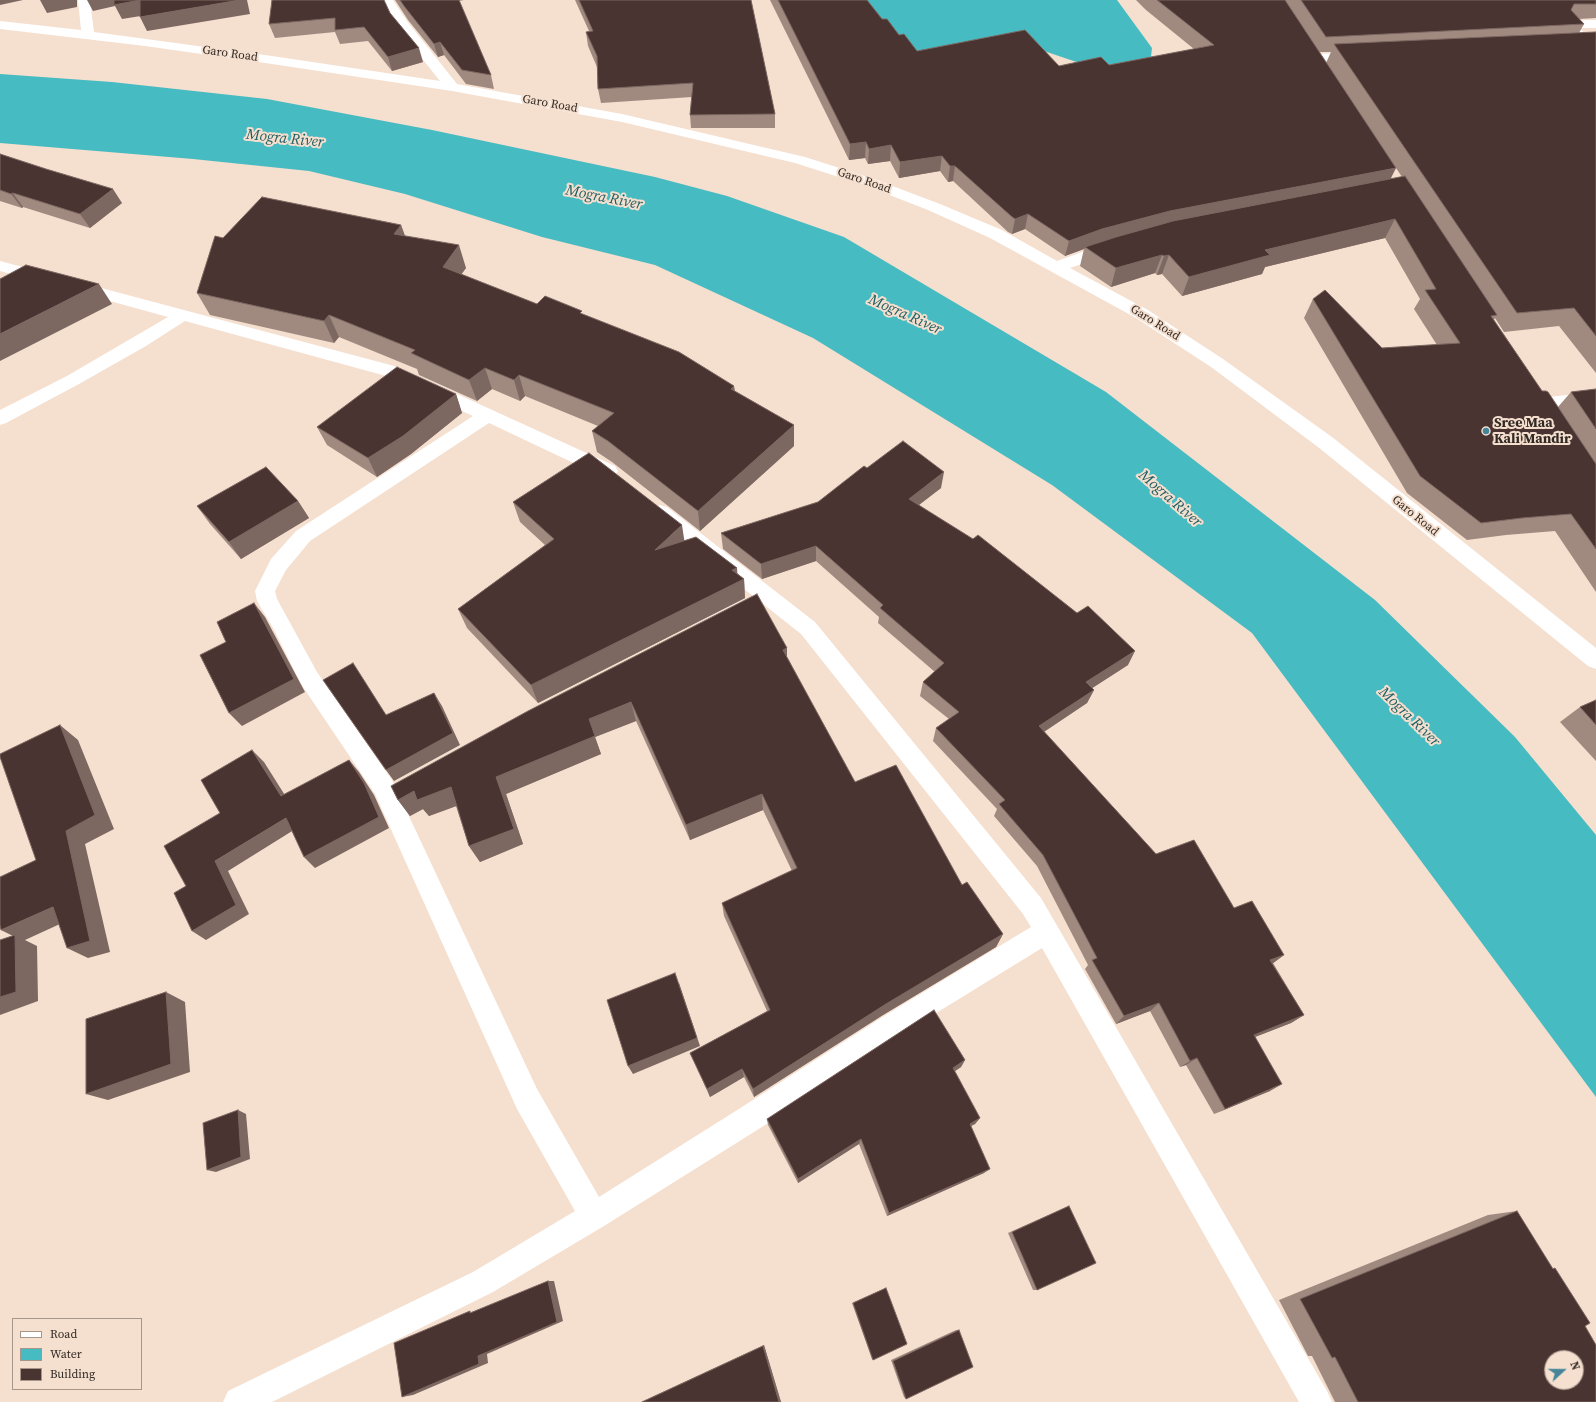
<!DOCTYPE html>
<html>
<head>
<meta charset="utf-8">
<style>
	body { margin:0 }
	#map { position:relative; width:1596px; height:1402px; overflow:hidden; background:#f5dfcf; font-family:"Source Serif 4",serif }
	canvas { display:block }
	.legend { position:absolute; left:12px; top:1318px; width:130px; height:72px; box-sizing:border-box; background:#f5dfcf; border:1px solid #a7968a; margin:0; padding:5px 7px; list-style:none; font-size:12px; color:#312923 }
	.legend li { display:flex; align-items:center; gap:8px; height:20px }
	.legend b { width:20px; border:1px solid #a7968a }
	.north { position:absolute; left:1544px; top:1350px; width:40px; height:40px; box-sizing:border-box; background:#f5dfcf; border:1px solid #a7968a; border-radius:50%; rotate:69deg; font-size:11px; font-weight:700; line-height:16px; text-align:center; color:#312923 }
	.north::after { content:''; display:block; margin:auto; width:14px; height:18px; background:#458599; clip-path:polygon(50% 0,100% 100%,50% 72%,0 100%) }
</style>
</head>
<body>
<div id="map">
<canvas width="1596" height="1402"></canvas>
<ul class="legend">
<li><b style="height:5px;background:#fff"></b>Road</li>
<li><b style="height:11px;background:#47bbc2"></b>Water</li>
<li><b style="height:11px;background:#4a3432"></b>Building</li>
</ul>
<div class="north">N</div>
</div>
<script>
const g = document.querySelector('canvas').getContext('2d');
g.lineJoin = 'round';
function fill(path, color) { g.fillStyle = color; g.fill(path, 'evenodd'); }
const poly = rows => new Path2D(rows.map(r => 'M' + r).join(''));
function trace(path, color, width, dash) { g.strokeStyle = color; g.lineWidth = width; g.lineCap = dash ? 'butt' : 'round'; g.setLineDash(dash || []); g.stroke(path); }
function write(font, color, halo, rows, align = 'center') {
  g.font = font + ' "Source Serif 4",serif'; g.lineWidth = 4; g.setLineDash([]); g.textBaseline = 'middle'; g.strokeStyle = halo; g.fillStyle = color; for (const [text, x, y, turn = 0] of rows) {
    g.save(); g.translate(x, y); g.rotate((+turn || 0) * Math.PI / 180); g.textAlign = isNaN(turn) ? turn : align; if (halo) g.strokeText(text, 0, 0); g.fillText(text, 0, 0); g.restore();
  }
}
fill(poly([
	[862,0,1117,0,1152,48,1150,65,1106,72,1044,51,916,53],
	[0,74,112,82,267,99,432,130,655,177,727,196,844,237,1106,392,1375,600,1515,737,1596,835,1596,1097,1252,633,1052,485,813,338,655,265,542,237,405,194,309,171,193,159,0,143]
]), '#47bbc2');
fill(poly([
	[78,0,90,0,94,32,272,56,440,81,396,26,381,0,393,0,407,21,457,84,622,114,805,157,874,179,940,204,1002,230,1057,261,1105,244,1111,243,1117,244,1119,248,1117,252,1070,268,1148,310,1223,359,1332,437,1596,648,1596,669,1588,666,1318,447,1211,367,1136,318,990,238,928,210,864,185,795,163,622,122,452,91,272,64,145,46,0,29,0,21,81,30,78,0],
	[1570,20,1596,20,1596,28,1580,28,1587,37,1585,40,1580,41,1575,40,1563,24,1565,21,1570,20],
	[1358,52,1363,53,1365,56,1363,59,1315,62,1310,61,1308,58,1310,55,1315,54,1358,52],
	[0,261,398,367,615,466,618,471,615,476,608,478,601,476,489,423,310,541,286,570,275,591,277,599,317,672,392,780,537,1089,599,1197,742,1107,884,1016,1031,927,1023,914,801,634,653,517,650,512,653,507,660,505,667,507,815,622,1041,898,1327,1391,1332,1402,1299,1402,1042,948,902,1034,762,1127,604,1226,493,1292,272,1402,223,1402,228,1391,473,1272,575,1211,517,1109,375,794,301,684,273,628,257,601,255,591,271,559,296,531,473,416,386,376,185,321,146,346,79,384,6,423,0,425,0,410,67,376,168,317,0,271,0,261],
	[1596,392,1596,404,1539,410,1533,409,1530,404,1533,399,1539,398,1596,392]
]), '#fff');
fill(poly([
	[272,0,390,13,423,62,392,71,368,41,340,44,335,32,275,38,269,24],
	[395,0,464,0,459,1,491,75,494,89,466,84,444,55,438,57,408,20],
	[575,0,751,0,775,114,775,128,691,128,690,115,692,97,601,103,598,89,597,67,588,46,586,32,589,31],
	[770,0,867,0,882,19,917,51,1059,66,1109,65,1194,49,1146,10,1136,0,1285,0,1390,179,1402,177,1326,63,1331,52,1319,52,1285,0,1596,0,1596,18,1579,19,1584,24,1579,33,1596,32,1596,373,1559,326,1504,332,1495,318,1494,320,1542,391,1558,407,1571,392,1596,389,1596,592,1555,531,1506,535,1467,540,1407,493,1304,318,1313,299,1382,348,1437,345,1414,309,1420,299,1385,238,1265,267,1262,274,1182,296,1162,274,1157,275,1155,273,1111,287,1080,266,1084,249,1065,256,1025,229,1012,234,1008,232,953,181,948,182,940,171,899,178,890,161,868,164,865,158,849,160],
	[0,154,122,203,90,228,23,207,22,208,0,201],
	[401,225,405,236,466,268,461,274,537,304,582,314,734,386,735,391,794,425,794,446,700,531,612,462,597,452,592,431,598,426,525,396,520,401,492,389,477,401,419,375,417,369,339,337,334,343,210,315,197,293,223,238],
	[456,394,462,413,411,454,377,477,327,445,317,427],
	[867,468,941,488,919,505,1128,665,1092,688,1094,690,1087,703,1044,732,1156,854,1234,908,1284,955,1273,963,1304,1015,1291,1023,1255,1037,1270,1091,1214,1114,1186,1065,1180,1067,1150,1011,1116,1024,1085,969,1088,965,1037,866,994,816,997,809,933,741,936,728,949,719,920,696,923,682,935,672,878,623,879,617,816,561,762,579,723,549,721,533,818,502],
	[298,501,309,518,241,559,210,524,197,506],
	[513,502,684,540,737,568,737,573,744,579,745,598,538,703,467,628,458,609,545,545,520,522],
	[787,648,787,657,855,782,962,885,1003,934,996,947,883,1015,754,1097,744,1077,710,1097,690,1053,767,1011,724,916,722,903,792,871,763,810,690,840,636,721,595,737,601,754,506,794,523,844,480,862,469,846,456,806,429,816,423,809,410,816,398,800,391,786],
	[1596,700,1596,761,1560,722,1580,707],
	[965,1060,961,1067,955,1071,980,1118,975,1124,971,1126,984,1173,887,1216,859,1144,798,1183,768,1125,767,1119],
	[1069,1206,1037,1290,1033,1290,1008,1233],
	[1517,1211,1552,1268,1555,1268,1585,1326,1596,1402,1335,1402,1312,1356,1308,1356,1279,1300,1488,1215],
	[886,1288,873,1360,872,1359,852,1303],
	[956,1330,959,1330,906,1399,904,1397,891,1360],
	[764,1345,781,1402,641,1402]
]), '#a08a80');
fill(poly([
	[0,0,23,0,0,5],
	[40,0,77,0,77,7,47,13],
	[87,0,140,0,147,15,122,19,115,6,93,11],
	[240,0,247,0,250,14,147,31,140,17],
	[440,42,444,55,438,57,434,44],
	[419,48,423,62,392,71,388,57],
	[866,142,865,158,849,160,850,144],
	[891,145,890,161,868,164,869,149],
	[942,156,940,171,899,178,900,162],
	[950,166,955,166,953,181,948,182],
	[1396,168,1388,184,1085,247,1084,249,1065,256,1069,241,1102,229,1170,211],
	[113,189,122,203,90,228,80,214],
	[13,193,23,207,22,208,11,194],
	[1028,214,1025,229,1012,234,1015,219],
	[1395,219,1385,238,1265,267,1262,274,1182,296,1189,277,1265,250],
	[401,225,409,247,394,234],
	[459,245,466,268,451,289,443,267],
	[1162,255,1155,273,1111,287,1116,268],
	[1169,255,1162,274,1157,275,1164,256],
	[99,284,112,304,0,361,0,334],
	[329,315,339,337,334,343,324,321],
	[485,368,492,389,477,401,469,380],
	[519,375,525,396,520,401,514,380],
	[734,386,736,407,731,389],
	[456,394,462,413,411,454,377,477,368,458],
	[794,425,794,446,700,531,698,511],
	[944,472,941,488,907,514,909,499],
	[298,501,309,518,241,559,229,542],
	[682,525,685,545,655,550],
	[816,546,816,561,762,579,761,564],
	[737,568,738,582,744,579,745,598,538,703,531,685,732,570],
	[254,603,265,617,305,692,242,726,229,713],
	[787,648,787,668,783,650],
	[1135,651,1128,665,1080,696,1086,682],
	[1094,690,1087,703,1033,739,1039,726],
	[434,693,442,706,460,745,394,781,386,770],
	[631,702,636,721,595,737,601,754,506,794,523,844,480,862,469,846,496,777,589,719],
	[60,725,78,740,114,829,85,844,110,952,88,958,67,948,66,831],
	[252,750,264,762,293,808,281,796],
	[349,760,359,772,374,795,389,828,315,868,304,857],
	[451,787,462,804,429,816,423,809,410,816,398,800,414,791],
	[762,794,763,810,690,840,686,825],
	[286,818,297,828,228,871,249,914,206,940,192,931,215,861],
	[53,907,73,918,25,940,37,946,38,1001,0,1015,0,997,15,937,1,930],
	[1003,934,996,947,883,1015,754,1097,753,1089,886,1004],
	[1284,955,1272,964,1270,960],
	[679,983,700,1046,633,1074,628,1066],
	[166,992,185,1002,190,1072,108,1100,86,1094],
	[1159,1003,1150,1011,1116,1024,1124,1016],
	[1304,1015,1291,1023,1242,1042,1254,1035],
	[1197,1058,1186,1065,1180,1067,1190,1061],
	[965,1060,961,1067,949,1075,953,1068],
	[742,1069,744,1077,710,1097,707,1089],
	[1282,1084,1270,1091,1214,1114,1225,1109],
	[238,1110,246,1114,250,1159,216,1172,207,1170],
	[980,1118,975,1124,965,1129,970,1124],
	[861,1139,859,1144,798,1183,798,1179],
	[990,1169,984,1173,887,1216,889,1213],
	[548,1281,554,1281,563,1321,487,1354,488,1363,413,1395,402,1397,478,1356],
	[764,1345,781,1402,779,1402,763,1346]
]), '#7d6761');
const building = poly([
	[114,0,240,0,140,17,140,0,114,5,114,0],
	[272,0,384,0,390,13,419,48,388,57,364,27,335,30,335,18,269,24,272,0],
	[400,0,459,0,491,75,462,70,440,42,434,44,404,6,400,0],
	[579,0,751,0,775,114,690,115,693,83,598,89,597,56,586,32,593,31,579,0],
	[778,0,867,0,882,19,887,19,899,35,904,34,917,51,1025,30,1059,66,1101,57,1109,65,1214,45,1157,0,1285,0,1396,168,1170,211,1102,229,1069,241,1028,214,1015,219,1011,216,955,166,950,166,942,156,900,162,891,145,869,149,866,142,850,144,778,0],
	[1301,0,1596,0,1596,4,1574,4,1571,10,1584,24,1326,37,1301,0],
	[1596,32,1596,336,1574,308,1517,313,1334,44,1596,32],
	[0,154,46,169,113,189,80,214,13,193,11,194,0,190,0,154],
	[1405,176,1497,315,1491,316,1542,391,1546,391,1548,392,1596,464,1596,549,1571,514,1522,518,1481,523,1420,476,1313,299,1325,290,1382,348,1460,343,1425,290,1436,289,1395,219,1265,250,1270,255,1189,277,1169,255,1164,256,1162,255,1116,268,1085,247,1116,237,1173,221,1405,176],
	[262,197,401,225,394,234,459,245,443,267,537,304,545,296,582,311,580,313,679,352,734,386,731,389,794,425,698,511,608,441,592,431,614,413,519,375,514,380,485,368,469,380,411,353,415,350,329,315,324,321,197,293,215,236,223,238,262,197],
	[26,265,99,284,0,334,0,279,26,265],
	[397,367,456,394,403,436,368,458,317,427,397,367],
	[1596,389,1596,429,1571,392,1596,389],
	[903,441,944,472,909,499,973,539,978,535,1077,613,1088,606,1135,651,1086,682,1094,690,1039,726,1156,854,1194,840,1234,908,1252,901,1284,955,1270,960,1304,1015,1254,1035,1282,1084,1225,1109,1197,1058,1190,1061,1159,1003,1124,1016,1092,960,1097,958,1043,855,999,804,1005,800,936,728,959,712,923,682,944,663,880,608,883,605,816,546,761,564,721,533,818,502,864,466,867,468,903,441],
	[589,453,682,525,655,550,696,537,737,568,732,570,744,579,531,685,458,609,554,539,513,502,589,453],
	[266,467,298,501,229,542,197,506,266,467],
	[757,594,787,648,783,650,855,782,896,765,962,885,967,882,1003,934,886,1004,753,1089,742,1069,707,1089,690,1053,770,1010,722,903,797,868,762,794,686,825,631,702,589,719,595,736,496,777,514,829,469,846,451,787,417,800,414,791,398,800,391,786,528,711,757,594],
	[254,603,294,679,229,713,200,655,226,642,217,622,254,603],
	[353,663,386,715,434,693,453,733,386,770,323,680,353,663],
	[1596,700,1596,725,1580,707,1596,700],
	[60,725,95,815,66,831,90,941,67,948,53,907,1,930,0,925,0,877,36,860,0,757,0,754,60,725],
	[252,750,281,796,349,760,364,783,379,817,304,857,286,818,215,861,236,905,192,931,174,893,186,886,164,846,220,813,201,780,252,750],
	[15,935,16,992,0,997,0,940,15,935],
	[675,973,697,1038,628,1066,607,1000,675,973],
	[166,992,171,1064,86,1094,86,1019,166,992],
	[934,1010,965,1060,953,1068,980,1118,970,1124,990,1169,889,1213,861,1139,798,1179,767,1119,934,1010],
	[238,1110,241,1157,207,1170,203,1123,238,1110],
	[1069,1206,1096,1263,1037,1290,1012,1232,1069,1206],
	[1517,1211,1553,1269,1555,1268,1590,1323,1585,1326,1596,1345,1596,1402,1358,1402,1335,1357,1332,1358,1300,1299,1517,1211],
	[1552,1358,1576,1358,1576,1382,1552,1382,1552,1358],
	[548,1281,557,1322,478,1356,479,1364,402,1397,394,1343,470,1311,470,1313,548,1281],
	[886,1288,907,1344,873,1360,853,1303,886,1288],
	[959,1330,973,1367,906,1399,893,1361,959,1330],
	[763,1346,779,1402,642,1402,763,1346]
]);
fill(building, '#4a3432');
trace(building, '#7d6761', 1);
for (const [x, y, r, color] of [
	[1486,431,4,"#458599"]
]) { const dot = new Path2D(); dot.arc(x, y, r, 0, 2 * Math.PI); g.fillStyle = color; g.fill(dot); trace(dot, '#f5dfcf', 1.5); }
write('12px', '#312923', '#f5dfcf', [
	["Garo Road",230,54,8],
	["Garo Road",550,104,10],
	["Garo Road",864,181,19],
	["Garo Road",1155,323,32],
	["Garo Road",1415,516,39]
]);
write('bold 14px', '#312923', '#f5dfcf', [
	["Sree Maa",1494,423],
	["Kali Mandir",1494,439]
], 'left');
write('italic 15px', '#1d5d61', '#f5dfcf', [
	["Mogra River",285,139,6],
	["Mogra River",604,198,11],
	["Mogra River",905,315,24],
	["Mogra River",1170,499,41],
	["Mogra River",1409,717,44]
]);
</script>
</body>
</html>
